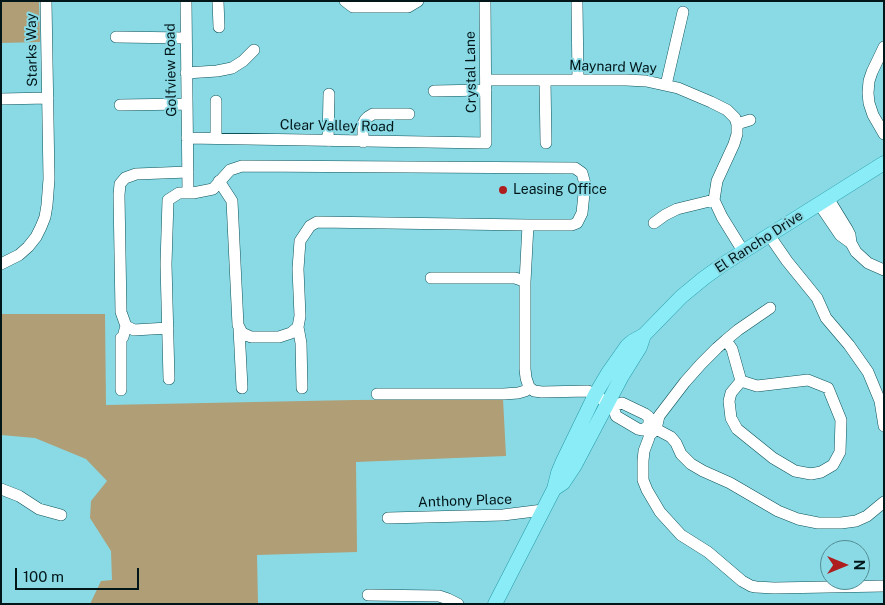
<!DOCTYPE html>
<html>
<head>
<meta charset="utf-8">
<style>
	body { margin:0 }
	#map { position:relative; width:885px; height:605px; overflow:hidden; background:#8adae5; font-family:"Public Sans",sans-serif }
	canvas { display:block }
	.frame { position:absolute; inset:0; border:2px solid #001619; pointer-events:none }
	.north { position:absolute; left:820px; top:540px; width:50px; height:50px; box-sizing:border-box; background:#8adae5; border:1px solid #538c93; border-radius:50%; rotate:90deg; font-size:14px; font-weight:700; line-height:20px; text-align:center; color:#001619 }
	.north::after { content:''; display:block; margin:auto; width:18px; height:22px; background:#af1e1f; clip-path:polygon(50% 0,100% 100%,50% 72%,0 100%) }
	.scale { position:absolute; left:15px; top:568px; width:124px; height:22px; box-sizing:border-box; border:2px solid #001619; border-top:0; padding-left:6px; font-size:15px; line-height:18px; white-space:nowrap; color:#001619; -webkit-text-stroke:4px #8adae5; paint-order:stroke }
</style>
</head>
<body>
<div id="map">
<canvas width="885" height="605"></canvas>
<div class="frame"></div>
<div class="north">N</div>
<div class="scale">100 m</div>
</div>
<script>
const g = document.querySelector('canvas').getContext('2d');
g.lineJoin = 'round';
function fill(path, color) { g.fillStyle = color; g.fill(path, 'evenodd'); }
const poly = rows => new Path2D(rows.map(r => 'M' + r).join(''));
function trace(path, color, width, dash) { g.strokeStyle = color; g.lineWidth = width; g.lineCap = dash ? 'butt' : 'round'; g.setLineDash(dash || []); g.stroke(path); }
function write(font, color, halo, rows, align = 'center') {
  g.font = font + ' "Public Sans",sans-serif'; g.lineWidth = 4; g.setLineDash([]); g.textBaseline = 'middle'; g.strokeStyle = halo; g.fillStyle = color; for (const [text, x, y, turn = 0] of rows) {
    g.save(); g.translate(x, y); g.rotate((+turn || 0) * Math.PI / 180); g.textAlign = isNaN(turn) ? turn : align; if (halo) g.strokeText(text, 0, 0); g.fillText(text, 0, 0); g.restore();
  }
}
fill(poly([
	[1,1,39,1,40,42,1,43],
	[1,314,105,314,106,405,354,400,503,399,506,456,356,462,357,552,257,555,258,604,90,604,101,581,112,580,111,551,90,518,91,501,107,481,86,459,35,438,1,435]
]), '#b09e76');
const minor = poly([
	[186,1,188,193],
	[218,1,219,27],
	[345,1,353,7,408,7,418,1],
	[577,3,578,80],
	[116,37,186,38],
	[884,47,872,72,869,81,868,93,869,103,873,115,884,134],
	[186,73,217,71,232,68,243,61,254,50],
	[486,80,626,80,646,81,678,88,711,102,727,110,735,118,737,124,737,134,734,144,717,181,714,200,722,217,743,251],
	[545,80,546,143],
	[666,85,683,12],
	[434,91,486,90],
	[1,99,48,98],
	[216,101,216,138],
	[120,105,187,104],
	[737,124,750,120],
	[187,138,486,143,485,1],
	[328,141,329,94],
	[363,142,363,124,365,120,368,117,373,114,409,114],
	[219,181,232,201,238,325,242,333,251,337,279,337,291,333,298,327,300,316,298,269,300,241,310,226,317,222,528,225],
	[828,198,847,229,850,235,851,243,856,252,868,263,884,270],
	[819,204,840,235,851,243],
	[654,223,665,215,677,209,714,200],
	[769,235,787,261,817,298,826,318,849,345,868,372,880,401,884,426],
	[1,264,19,255,28,247,36,237,41,227,45,217,47,205,49,179,46,1],
	[431,278,515,278,521,280,525,282,525,369,526,378,529,387,534,391,542,392,588,391,613,406,622,403,645,414,649,417,649,425],
	[298,327,301,343,302,388],
	[168,328,134,330,126,326,121,312,119,195,120,184,125,178,136,174,188,172],
	[239,328,242,388],
	[726,340,738,330,770,308],
	[169,379,166,264,168,200,179,193,193,193,213,189,230,170,242,166,575,168,582,173,585,184,582,213,577,223,572,225,528,225,525,282],
	[121,390,121,338,123,337,126,326],
	[377,394,504,394,518,393,525,391,529,387],
	[613,406,616,416,638,429,643,430,649,425],
	[649,425,656,429,659,416,685,382,701,364,717,348,726,340,732,349,741,381,757,386,808,380,828,388,841,420,840,452,833,465,821,472,811,474,795,471,773,458,737,429,731,418,729,401,731,393,741,381],
	[1,489,19,496,39,509,61,515],
	[884,502,867,516,856,521,841,523,818,523,798,519,778,511,730,483,703,471,691,464,681,454,676,443,671,437,656,429,650,435,644,451,643,461,643,480,647,490,660,512,681,535,708,552,742,581,751,586,756,587,774,588,884,586],
	[388,518,503,515,543,510],
	[368,595,439,596,448,599,458,604]
]);
const major = poly([
	[554,489,563,483,575,465,622,376,640,347,644,335],
	[495,604,554,489,558,473,563,461,595,395,608,373,627,346,633,341,644,335,681,297,704,278,725,263,884,163]
]);
trace(minor, '#0d5259', 12);
trace(major, '#2699a6', 15);
trace(poly([
	[10,1,11,1]
]), '#487c83', 1, [4, 4]);
trace(minor, '#fff', 11);
trace(major, '#89ecf7', 14);
for (const [x, y, r, color] of [
	[503,190,5,"#af1e1f"]
]) { const dot = new Path2D(); dot.arc(x, y, r, 0, 2 * Math.PI); g.fillStyle = color; g.fill(dot); trace(dot, '#8adae5', 2); }
write('14px', '#001619', '#8adae5', [
	["Starks Way",32,50,-91],
	["Maynard Way",613,67,2],
	["Golfview Road",171,70,-91],
	["Crystal Lane",471,72,-91],
	["Clear Valley Road",337,126,1],
	["El Rancho Drive",759,242,-33],
	["Anthony Place",465,501,-2]
]);
write('14px', '#001619', '#8adae5', [
	["Leasing Office",513,190]
], 'left');
</script>
</body>
</html>
